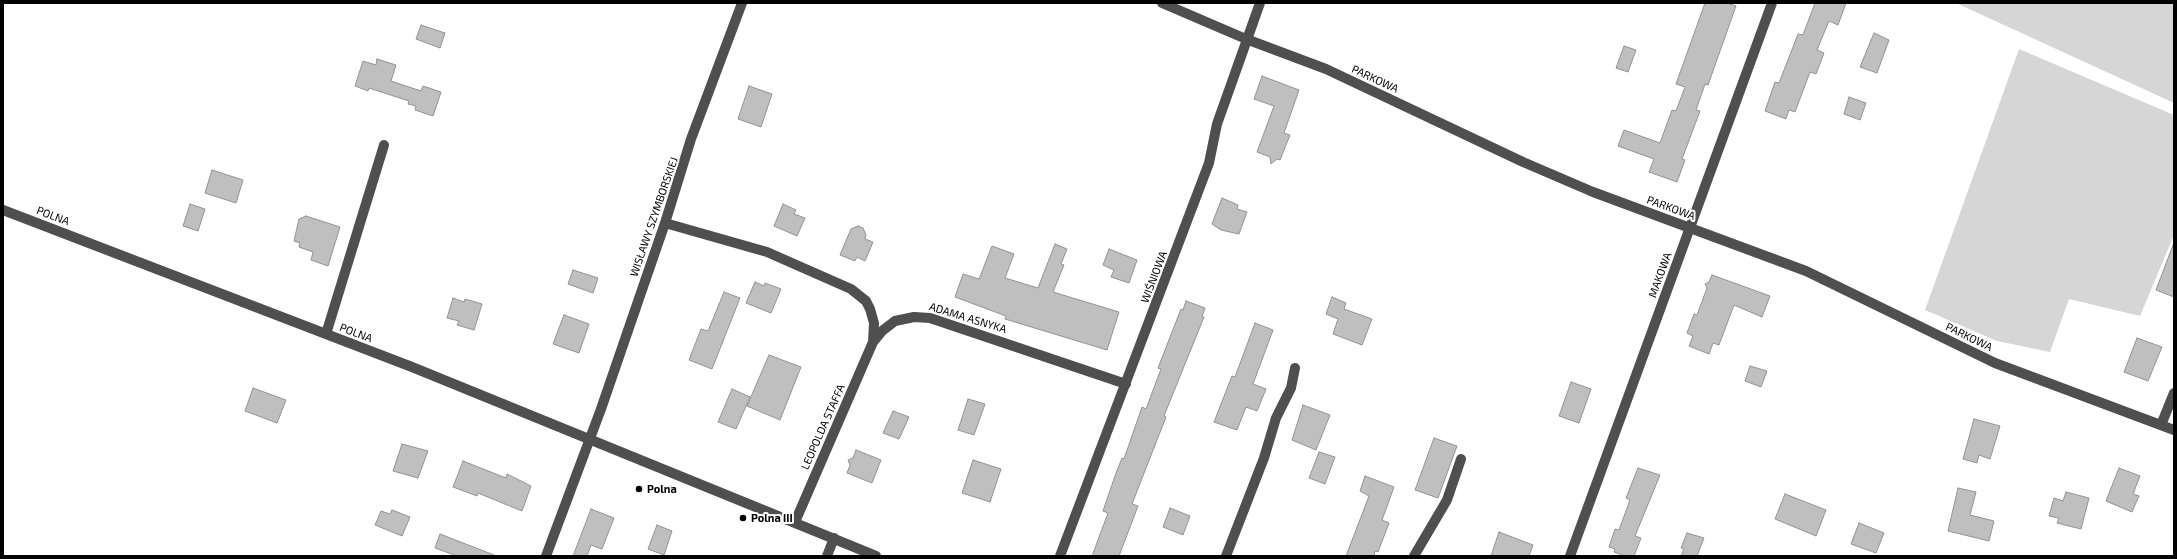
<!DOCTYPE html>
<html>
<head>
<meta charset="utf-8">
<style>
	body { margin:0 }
	#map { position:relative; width:2177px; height:559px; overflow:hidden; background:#fff; font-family:"Exo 2",sans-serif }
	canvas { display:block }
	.frame { position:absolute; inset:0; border:4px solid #000; pointer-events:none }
</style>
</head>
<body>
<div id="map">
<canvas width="2177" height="559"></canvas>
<div class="frame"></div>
</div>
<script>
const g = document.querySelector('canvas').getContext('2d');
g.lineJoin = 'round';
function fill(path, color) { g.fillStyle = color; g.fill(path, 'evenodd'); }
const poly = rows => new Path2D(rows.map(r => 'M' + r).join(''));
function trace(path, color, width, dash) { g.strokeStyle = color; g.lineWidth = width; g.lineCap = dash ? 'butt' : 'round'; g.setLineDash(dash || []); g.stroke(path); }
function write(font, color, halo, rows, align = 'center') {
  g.font = font + ' "Exo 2",sans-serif'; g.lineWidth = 4; g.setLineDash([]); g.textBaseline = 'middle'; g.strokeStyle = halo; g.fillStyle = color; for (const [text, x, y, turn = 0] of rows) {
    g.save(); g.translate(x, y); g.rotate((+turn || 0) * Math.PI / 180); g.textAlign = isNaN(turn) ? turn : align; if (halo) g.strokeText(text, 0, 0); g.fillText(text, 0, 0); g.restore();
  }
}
fill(poly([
	[1956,3,2174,3,2174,103],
	[2019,49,2174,115,2174,235,2140,316,2069,299,2050,352,1997,341,1925,310]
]), '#d6d6d6');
const building = poly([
	[1705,3,1727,3,1736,6,1708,85,1705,84,1696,110,1700,111,1682,159,1685,160,1677,182,1649,172,1654,159,1618,146,1624,130,1660,143,1672,110,1676,111,1685,87,1676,84,1705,3],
	[1815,3,1846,3,1838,25,1829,21,1817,50,1824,53,1816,74,1810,72,1795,112,1789,110,1786,119,1765,111,1775,82,1779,83,1798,34,1803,35,1815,3],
	[421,25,445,33,440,48,416,39,421,25],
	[1874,33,1889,40,1877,73,1860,67,1874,33],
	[1624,46,1636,50,1628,72,1616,68,1624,46],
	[377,59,396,65,391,81,421,91,423,86,441,92,433,116,415,110,416,106,408,104,409,101,369,88,368,91,355,86,363,61,376,65,377,59],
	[1262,76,1299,90,1284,133,1290,135,1280,160,1277,159,1271,164,1270,157,1257,152,1274,106,1254,99,1262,76],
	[749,86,772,94,761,127,738,119,749,86],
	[1849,97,1866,103,1860,120,1844,114,1849,97],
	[212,170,243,180,236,203,205,193,212,170],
	[1222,198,1238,205,1237,209,1247,212,1239,234,1221,230,1212,224,1222,198],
	[190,204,205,209,198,231,183,226,190,204],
	[783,204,796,210,794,214,805,218,797,236,774,226,783,204],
	[306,216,340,227,328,266,311,260,313,252,299,247,300,243,294,241,299,219,306,216],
	[858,226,863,228,866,235,865,239,873,242,865,261,857,257,855,261,840,255,851,229,858,226],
	[1055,244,1067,249,1061,264,1064,265,1053,292,1119,312,1107,350,1005,319,1006,316,955,297,963,274,979,279,992,246,1014,254,1005,278,1038,288,1055,244],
	[2173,245,2174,245,2174,297,2156,290,2173,245],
	[1109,249,1137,260,1129,283,1111,277,1114,270,1103,265,1109,249],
	[573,270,598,278,593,293,568,284,573,270],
	[1712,275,1770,296,1762,317,1734,305,1719,345,1713,343,1709,354,1689,346,1693,336,1687,333,1694,314,1697,315,1707,288,1705,284,1709,282,1712,275],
	[755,282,764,286,765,283,781,289,771,313,746,303,755,282],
	[724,292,740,298,712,369,689,360,701,329,708,331,724,292],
	[1332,297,1346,303,1344,309,1372,319,1362,345,1333,334,1338,319,1326,314,1332,297],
	[453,298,464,302,465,299,482,304,474,330,457,325,459,321,447,318,453,298],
	[1186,301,1205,308,1202,317,1204,317,1164,416,1166,417,1132,504,1138,506,1119,556,1092,556,1108,513,1103,511,1116,473,1122,458,1124,459,1142,407,1146,409,1161,369,1158,368,1181,309,1183,310,1186,301],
	[564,315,589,324,579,353,553,344,564,315],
	[1255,323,1273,330,1253,384,1266,389,1257,411,1246,407,1237,430,1214,422,1232,376,1235,377,1255,323],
	[2137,338,2162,347,2148,381,2124,372,2137,338],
	[769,355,801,367,780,420,747,406,769,355],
	[1750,366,1767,371,1761,387,1745,381,1750,366],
	[1571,382,1591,389,1579,423,1559,416,1571,382],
	[253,388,286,400,277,423,245,411,253,388],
	[732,389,750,397,736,429,718,422,732,389],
	[968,399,985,404,974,435,958,430,968,399],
	[1303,405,1330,415,1316,450,1292,440,1303,405],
	[893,411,909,417,899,439,883,433,893,411],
	[1974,419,2000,426,1990,459,1979,455,1977,463,1963,459,1974,419],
	[1434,438,1457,446,1438,498,1415,490,1434,438],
	[402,444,428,451,418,478,393,471,402,444],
	[856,450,881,460,872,483,847,473,850,465,848,460,853,458,856,450],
	[1319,452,1335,457,1325,484,1309,478,1319,452],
	[973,460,1001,469,990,502,962,493,973,460],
	[463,461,506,478,507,474,531,486,522,511,478,493,477,496,453,487,463,461],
	[1638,468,1660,475,1635,536,1641,538,1634,556,1625,556,1614,552,1615,549,1609,547,1615,529,1619,530,1630,500,1626,498,1638,468],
	[2119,468,2140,476,2133,494,2139,496,2132,512,2106,501,2119,468],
	[1365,476,1394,487,1382,520,1389,523,1378,552,1375,551,1374,556,1346,556,1369,496,1360,491,1365,476],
	[1958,488,1976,492,1970,515,1994,521,1989,541,1948,531,1958,488],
	[2066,492,2089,498,2081,529,2057,523,2059,518,2049,516,2054,498,2063,501,2066,492],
	[1785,494,1826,510,1816,536,1775,519,1785,494],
	[1170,508,1190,516,1183,535,1163,527,1170,508],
	[591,509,614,518,602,549,591,545,587,556,573,556,591,509],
	[392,510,410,517,402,536,375,525,381,511,390,514,392,510],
	[1859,523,1884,533,1876,553,1851,544,1859,523],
	[657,525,672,531,664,555,648,549,657,525],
	[1499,532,1533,545,1529,556,1491,556,1499,532],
	[1687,533,1704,538,1697,556,1681,556,1684,549,1681,548,1687,533],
	[440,534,494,555,493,556,457,556,435,548,440,534]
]);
fill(building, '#bfbfbf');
trace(building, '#939393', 1);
trace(poly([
	[1162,3,1246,39,1326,69,1523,162,1593,192,1806,271,1995,363,2174,430],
	[3,210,412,367,876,556],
	[665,223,767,252,851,289,866,301,870,309,874,323,873,342],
	[326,334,384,145],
	[2161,425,2174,393],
	[795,522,873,342,882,331,895,321,914,317,930,318,1126,384],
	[546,556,601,409,665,223,691,139,742,3],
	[827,556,834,538],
	[1060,556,1209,163,1217,124,1260,3],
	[1226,556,1264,458,1276,418,1291,388,1295,368],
	[1414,556,1447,500,1461,459],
	[1570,556,1772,3]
]), '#4f4f4f', 10);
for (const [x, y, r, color] of [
	[639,489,4,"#000"],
	[743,518,4,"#000"]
]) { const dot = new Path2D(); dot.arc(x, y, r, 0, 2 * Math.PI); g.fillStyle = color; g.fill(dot); trace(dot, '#fff', 1.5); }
write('11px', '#000', '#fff', [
	["PARKOWA",1375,79,25],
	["PARKOWA",1671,208,20],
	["POLNA",53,216,21],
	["WISŁAWY SZYMBORSKIEJ",654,217,-71],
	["MAKOWA",1660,275,-70],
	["WIŚNIOWA",1154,277,-69],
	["ADAMA ASNYKA",968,318,17],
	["POLNA",356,333,21],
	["PARKOWA",1969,337,26],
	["LEOPOLDA STAFFA",823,427,-66]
]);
write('bold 11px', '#000', '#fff', [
	["Polna",647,489],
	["Polna III",751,518]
], 'left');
</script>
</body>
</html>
